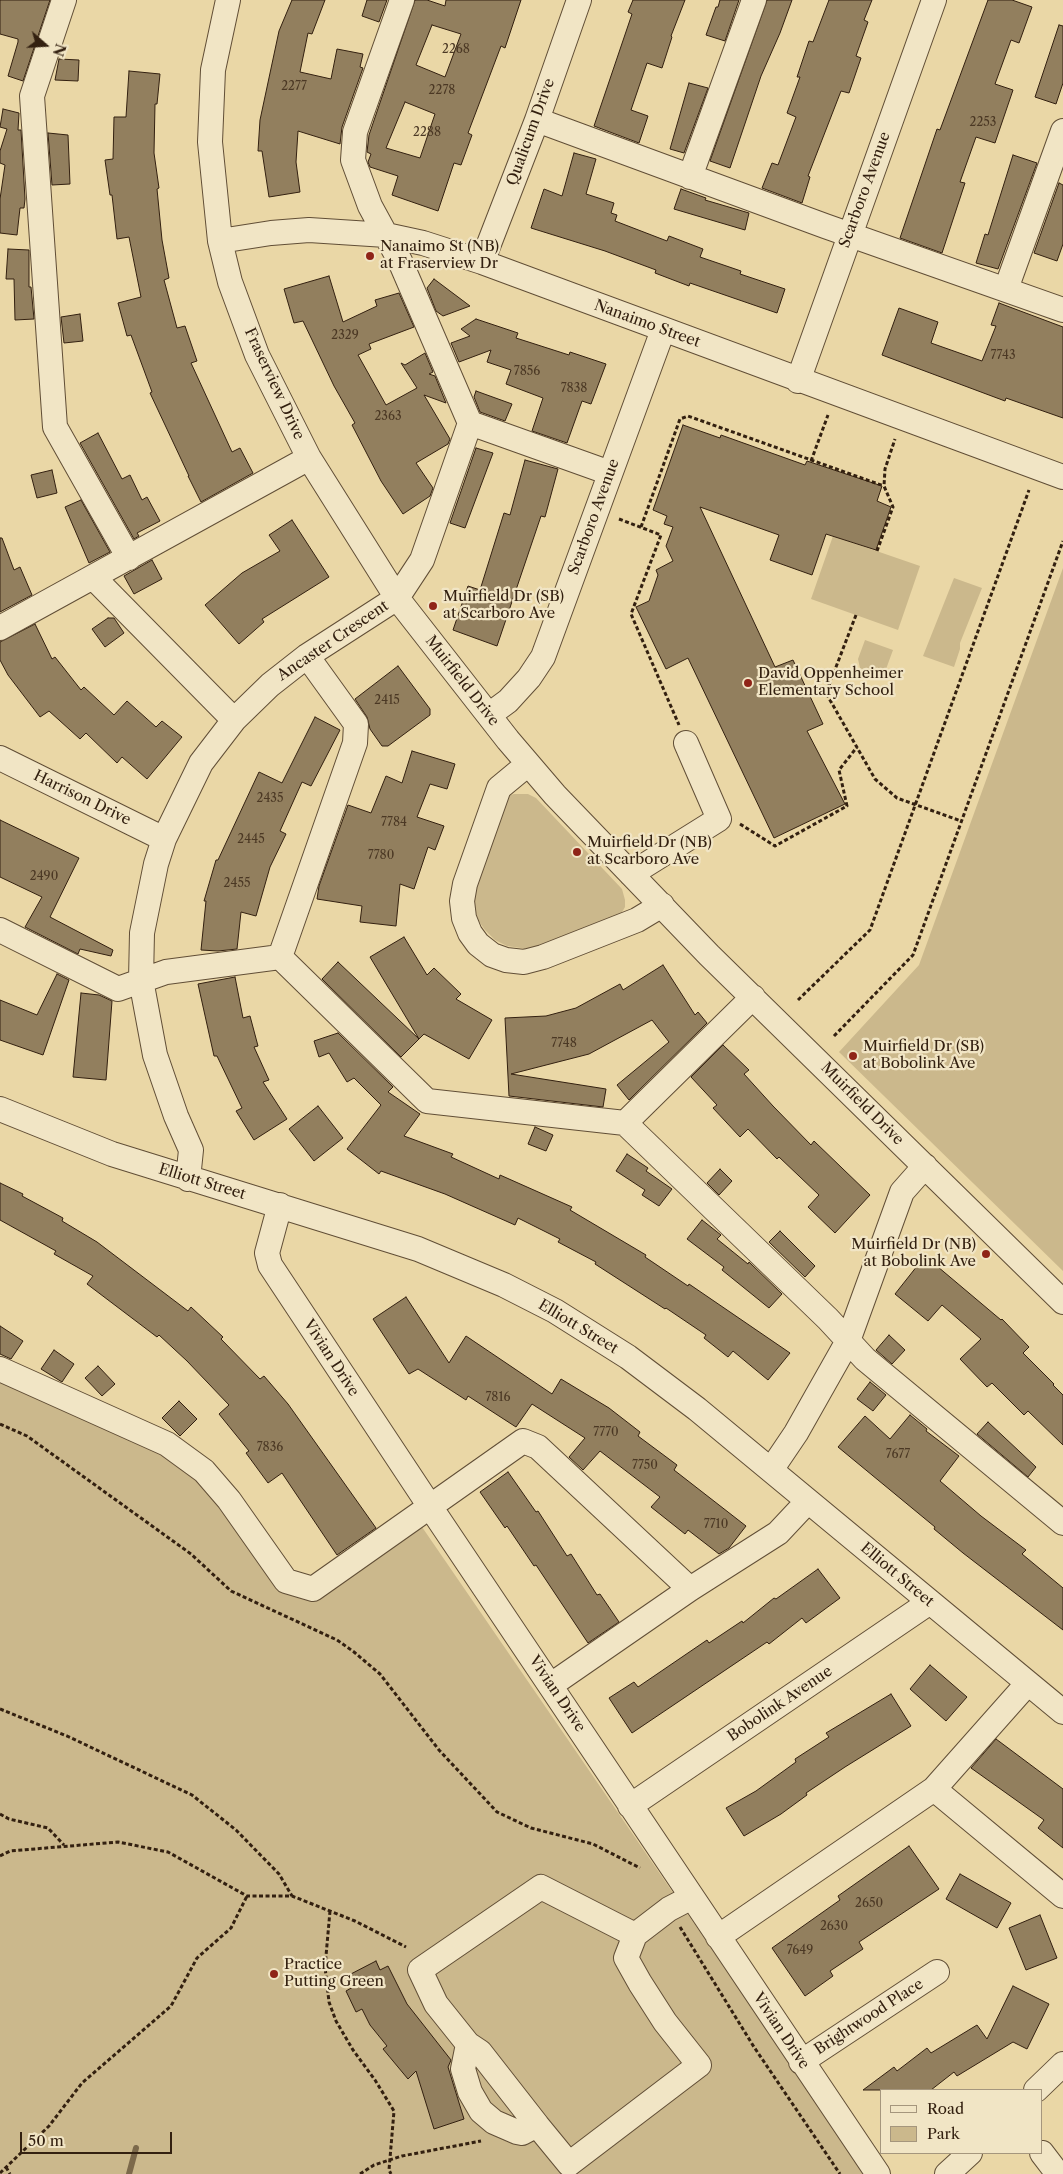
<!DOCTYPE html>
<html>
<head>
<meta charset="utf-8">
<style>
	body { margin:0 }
	#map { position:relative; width:1063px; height:2174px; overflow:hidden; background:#ead7a6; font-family:"Libre Caslon Text",serif }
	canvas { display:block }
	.legend { position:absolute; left:880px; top:2089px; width:162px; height:65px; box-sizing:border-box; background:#f1e5c5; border:1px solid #a5967d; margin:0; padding:6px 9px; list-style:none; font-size:15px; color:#332010 }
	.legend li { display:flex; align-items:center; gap:10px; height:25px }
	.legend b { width:25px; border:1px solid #a5967d }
	.north { position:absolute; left:20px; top:20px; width:50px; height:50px; -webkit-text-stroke:4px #f1e5c5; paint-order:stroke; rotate:109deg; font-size:14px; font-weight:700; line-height:20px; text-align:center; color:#332010 }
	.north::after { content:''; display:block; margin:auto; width:18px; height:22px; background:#332010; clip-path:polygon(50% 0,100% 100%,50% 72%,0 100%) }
	.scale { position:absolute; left:20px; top:2132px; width:152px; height:22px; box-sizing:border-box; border:2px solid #332010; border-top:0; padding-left:6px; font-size:15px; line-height:18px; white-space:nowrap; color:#332010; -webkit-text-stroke:4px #f1e5c5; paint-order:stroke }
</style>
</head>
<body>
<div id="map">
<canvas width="1063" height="2174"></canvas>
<ul class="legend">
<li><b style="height:6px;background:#f1e5c5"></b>Road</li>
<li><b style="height:14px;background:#cbb88c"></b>Park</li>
</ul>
<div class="north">N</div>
<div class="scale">50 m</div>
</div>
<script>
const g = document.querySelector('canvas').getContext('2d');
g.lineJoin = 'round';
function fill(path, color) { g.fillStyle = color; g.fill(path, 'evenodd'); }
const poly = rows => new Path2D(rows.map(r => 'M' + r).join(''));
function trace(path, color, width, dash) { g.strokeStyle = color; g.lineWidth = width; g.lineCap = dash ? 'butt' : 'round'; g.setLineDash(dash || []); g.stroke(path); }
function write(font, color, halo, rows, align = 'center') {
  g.font = font + ' "Libre Caslon Text",serif'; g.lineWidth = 4.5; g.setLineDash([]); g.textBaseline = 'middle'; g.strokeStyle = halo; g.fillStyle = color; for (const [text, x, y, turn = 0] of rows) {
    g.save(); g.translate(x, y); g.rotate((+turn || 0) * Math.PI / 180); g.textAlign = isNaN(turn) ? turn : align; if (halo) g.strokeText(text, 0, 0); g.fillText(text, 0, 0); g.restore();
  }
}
fill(poly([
	[833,536,920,566,898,630,811,599],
	[1063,568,1063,1271,839,1052,919,965],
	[954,578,982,588,960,643,960,649,954,667,923,656],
	[865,640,893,650,882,680,861,673,858,659],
	[514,794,528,794,536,798,622,889,625,900,625,907,621,914,542,945,528,949,507,946,495,940,485,930,478,920,474,906,476,887,508,796],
	[0,1375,109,1424,200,1474,315,1598,422,1527,866,2174,0,2174]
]), '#cbb88c');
trace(poly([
	[129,2174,136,2148]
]), '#7c694b', 6);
const building = poly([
	[0,0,50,0,23,81,8,76,18,42,18,39,0,34,0,0],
	[292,0,325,0,312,34,308,33,300,72,331,79,337,49,363,54,360,67,363,68,342,127,340,144,298,131,296,162,300,192,269,197,262,151,258,151,260,120,279,31,292,0],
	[367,0,387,0,379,22,362,16,367,0],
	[415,0,427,0,445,6,446,0,521,0,505,48,501,46,468,133,472,135,461,165,454,163,438,211,392,195,398,176,370,167,368,162,371,154,367,152,369,135,415,0],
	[432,25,461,34,445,77,416,65,432,25],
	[405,102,435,114,420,158,386,148,405,102],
	[633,0,685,0,671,36,672,37,662,68,647,63,631,110,648,116,639,143,594,126,632,14,628,12,633,0],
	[720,0,739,0,725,41,706,35,716,7,718,7,720,0],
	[767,0,792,0,780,33,761,76,730,168,710,161,767,0],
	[829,0,872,0,864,20,868,22,856,56,861,58,849,93,841,91,808,176,810,177,802,203,762,188,772,163,778,165,796,117,787,113,800,77,797,77,809,41,813,42,829,0],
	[988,0,1012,0,1032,7,1019,43,1011,40,995,84,1013,90,995,143,976,137,960,182,965,183,942,253,900,238,937,129,940,130,988,0],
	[1059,25,1063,26,1063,83,1056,104,1035,97,1059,25],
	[59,59,79,60,78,81,55,80,59,59],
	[129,71,160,74,157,104,155,104,154,153,159,188,157,189,162,240,169,278,164,280,177,328,185,326,197,361,191,363,232,452,240,448,253,473,201,502,188,476,189,476,150,393,152,392,131,335,127,336,118,303,141,297,129,237,117,239,112,195,110,195,105,160,113,159,114,117,126,117,129,71],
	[689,83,708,88,684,153,670,149,689,83],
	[3,109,19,113,18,130,21,130,25,199,24,208,20,208,17,235,0,233,0,199,5,165,0,163,0,151,7,129,0,127,3,109],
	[48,133,68,135,70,184,52,185,48,133],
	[574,153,596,159,586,194,614,203,611,213,617,215,615,221,667,241,669,236,703,249,700,257,741,271,740,274,785,289,777,313,690,283,689,286,655,273,656,270,605,251,531,228,544,189,562,196,574,153],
	[1013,155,1037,163,998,269,976,263,985,234,988,235,1013,155],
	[1059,183,1063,185,1063,244,1057,261,1034,253,1059,183],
	[681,189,706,198,705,200,749,213,745,230,674,209,681,189],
	[8,249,29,250,29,287,31,287,34,319,15,320,14,279,6,279,8,249],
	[329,276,343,322,377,306,375,300,399,293,414,327,369,344,371,349,358,355,386,405,417,388,401,363,405,365,425,353,433,372,429,374,435,376,446,403,424,395,450,439,448,444,416,463,433,488,430,496,403,514,381,481,352,425,355,423,334,386,303,321,294,323,284,289,329,276],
	[434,279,470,306,443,316,436,311,427,288,434,279],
	[999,303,1063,327,1063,418,1006,398,1005,401,882,355,899,308,938,322,931,343,982,361,996,326,991,325,999,303],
	[80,314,83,341,64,343,61,317,80,314],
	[476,319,518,333,516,338,569,355,570,352,606,364,591,404,582,401,567,443,532,431,543,398,506,384,511,370,487,362,491,350,459,362,451,343,470,336,461,329,476,319],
	[476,391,512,404,505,421,480,412,474,397,476,391],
	[683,425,720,438,721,435,805,465,807,461,882,486,877,501,891,507,876,550,826,534,812,575,770,560,779,535,700,507,775,667,793,660,823,724,807,731,845,804,774,838,688,658,666,669,636,607,649,601,658,575,656,570,673,561,666,546,673,527,664,524,667,516,653,510,683,425],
	[98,433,122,479,130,475,142,500,147,497,160,521,137,533,139,536,134,539,80,443,98,433],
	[476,448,493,453,465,528,450,523,476,448],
	[525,460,558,469,545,517,541,516,497,646,453,630,468,586,480,590,504,513,510,515,525,460],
	[52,470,57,493,37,498,31,475,52,470],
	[81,500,110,552,89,563,65,507,81,500],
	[292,520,329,577,262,619,264,622,239,644,205,605,242,573,280,551,269,535,292,520],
	[0,538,2,538,14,570,20,567,32,595,0,612,0,538],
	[152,560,162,579,134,594,124,576,152,560],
	[108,618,114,618,124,633,105,647,92,629,108,618],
	[35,624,52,659,55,657,81,690,84,687,114,715,127,701,156,727,162,721,182,737,147,779,122,757,117,763,86,733,80,739,49,711,40,717,8,675,0,660,0,642,35,624],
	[398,666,430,709,430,715,388,746,382,746,370,729,367,717,355,699,398,666],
	[315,717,340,730,311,786,302,782,280,831,286,834,270,867,256,916,241,912,237,949,218,951,201,950,206,901,204,901,216,860,218,860,259,772,282,783,315,717],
	[412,751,455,764,447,789,430,784,417,817,444,826,435,850,428,847,414,889,400,884,396,926,360,922,362,906,317,899,319,886,348,805,371,813,386,776,402,783,412,751],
	[0,820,79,858,50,917,113,950,111,956,80,949,78,954,25,927,42,897,0,877,0,820],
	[404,937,427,975,434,968,461,994,456,999,492,1020,469,1059,424,1034,419,1039,370,957,404,937],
	[338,962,419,1039,401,1057,322,979,338,962],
	[663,965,695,1015,698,1012,707,1023,629,1100,617,1085,669,1042,652,1020,589,1054,511,1074,606,1089,603,1107,509,1096,505,1018,546,1016,576,1008,620,984,623,990,663,965],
	[57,974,69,980,43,1055,0,1040,0,1000,37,1015,57,974],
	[235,977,243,1018,250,1016,258,1046,254,1047,269,1080,263,1082,287,1119,254,1140,236,1111,242,1108,217,1056,214,1056,198,984,235,977],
	[81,993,99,995,112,1001,106,1080,73,1077,81,993],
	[338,1033,393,1087,388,1092,420,1114,404,1136,453,1154,451,1157,499,1179,500,1175,572,1207,570,1210,646,1255,645,1257,688,1286,689,1284,790,1353,768,1380,733,1351,728,1357,704,1338,706,1335,666,1308,665,1309,595,1264,596,1262,558,1242,560,1239,518,1218,515,1225,445,1194,381,1171,379,1174,347,1149,381,1105,354,1078,347,1082,329,1053,319,1057,314,1041,338,1033],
	[723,1045,749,1070,744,1074,773,1106,811,1145,814,1141,870,1195,835,1233,808,1207,819,1195,779,1157,777,1159,748,1129,740,1137,713,1108,717,1105,691,1077,723,1045],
	[318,1106,343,1138,314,1161,289,1129,318,1106],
	[535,1127,553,1135,546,1151,528,1144,535,1127],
	[627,1154,648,1168,646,1171,672,1189,659,1206,642,1195,645,1190,616,1171,627,1154],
	[720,1169,732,1181,719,1195,707,1183,720,1169],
	[0,1183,23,1194,22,1196,63,1218,62,1221,97,1242,188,1311,191,1307,223,1337,221,1339,260,1379,264,1376,288,1404,376,1528,337,1555,282,1473,268,1483,246,1453,249,1451,219,1414,229,1405,187,1361,159,1335,157,1337,87,1284,93,1276,54,1254,56,1251,0,1220,0,1183],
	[702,1220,721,1235,717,1239,748,1264,749,1262,782,1294,769,1308,722,1270,724,1267,687,1239,702,1220],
	[780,1231,815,1266,805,1277,769,1242,780,1231],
	[925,1256,1001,1320,1002,1319,1029,1347,1023,1353,1054,1384,1053,1385,1063,1395,1063,1445,1028,1411,1024,1415,992,1383,987,1387,960,1359,981,1339,942,1305,928,1321,895,1294,925,1256],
	[406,1297,449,1363,466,1336,552,1394,561,1379,609,1408,640,1432,638,1436,677,1465,674,1470,746,1526,729,1548,719,1554,688,1530,685,1534,651,1507,660,1497,600,1451,583,1470,569,1457,585,1438,532,1404,516,1427,468,1396,466,1400,418,1369,409,1374,373,1319,406,1297],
	[0,1326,23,1341,11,1359,0,1354,0,1326],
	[889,1335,905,1350,892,1364,876,1350,889,1335],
	[54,1350,74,1364,62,1382,41,1369,54,1350],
	[98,1366,115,1384,102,1396,85,1378,98,1366],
	[870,1382,886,1395,873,1411,857,1399,870,1382],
	[179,1401,197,1419,180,1436,162,1418,179,1401],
	[910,1415,927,1429,926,1431,959,1456,940,1481,981,1516,1026,1550,1022,1554,1063,1588,1063,1630,963,1553,934,1529,935,1527,838,1447,865,1416,890,1439,910,1415],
	[988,1422,1036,1467,1028,1477,977,1434,988,1422],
	[508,1472,536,1512,538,1511,567,1556,571,1554,597,1595,600,1594,619,1622,588,1643,536,1565,534,1566,507,1526,505,1528,480,1492,508,1472],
	[818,1569,840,1598,806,1623,802,1618,769,1644,767,1642,632,1733,609,1698,634,1682,638,1687,707,1640,709,1643,742,1621,743,1623,774,1598,776,1599,818,1569],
	[930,1665,967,1697,946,1721,910,1689,930,1665],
	[891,1694,911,1726,845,1767,806,1793,807,1795,781,1814,744,1836,726,1808,756,1791,796,1762,795,1759,829,1737,826,1733,891,1694],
	[996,1739,1063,1789,1063,1848,1038,1828,1044,1820,971,1768,996,1739],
	[909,1846,939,1889,859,1942,863,1949,830,1971,833,1976,805,1996,772,1948,840,1900,838,1896,909,1846],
	[960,1874,1011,1903,997,1928,946,1899,960,1874],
	[1040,1915,1057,1958,1026,1970,1009,1928,1040,1915],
	[376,1961,380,1970,388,1966,407,2004,451,2060,448,2067,464,2119,434,2129,416,2071,408,2079,383,2049,387,2046,370,2025,362,2009,356,2012,346,1991,353,1987,347,1976,376,1961],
	[1013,1986,1049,2004,1027,2049,1013,2042,957,2076,954,2072,931,2090,863,2090,894,2067,897,2071,927,2048,931,2053,977,2025,987,2039,1013,1986]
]);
fill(building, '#927f5e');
trace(building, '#332010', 1);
const minor = poly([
	[64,0,32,96,55,427,129,558],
	[228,0,213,70,210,142,220,241,230,282,257,355,309,458,397,598,508,740,555,795,709,955,1063,1302],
	[537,120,825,226,1063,310],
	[690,177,754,0],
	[220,241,271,233,309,230,386,235,423,243,482,262,1063,477],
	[482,262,537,120,579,0],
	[1006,289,1063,131],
	[798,381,934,0],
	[470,423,610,473],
	[94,578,234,720],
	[0,628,309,458],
	[489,715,508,701,529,678,543,657,663,330],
	[0,758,164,839],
	[528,764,499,788,465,884,462,901,464,918,470,933,478,944,492,955,506,960,524,962,543,957,637,920,662,905],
	[631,874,719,819,686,743],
	[0,930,118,989,166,972,280,957],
	[280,957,427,1101,625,1123,828,1319,865,1359,1063,1523],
	[280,957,355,743,356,724,307,656],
	[0,1109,112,1154,418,1249,504,1285,555,1311,628,1357,697,1409,1063,1712],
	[625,1123,753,997],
	[188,1179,191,1150,176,1116,155,1055,141,980,142,933,156,864,164,839,201,763,234,720,270,685,307,656,397,598,422,560,470,423,400,261,370,206,353,160,355,132,402,0],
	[280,1205,267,1253,270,1265,431,1508,878,2174],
	[0,1369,167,1444,204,1471,229,1500,286,1581,313,1589,523,1441,538,1447,690,1589],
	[771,1470,796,1433,848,1341,902,1192,925,1166],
	[551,1685,690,1589,778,1533,808,1501],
	[934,1789,1063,1896],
	[630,1806,930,1602],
	[635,1935,626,1958,640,1983,665,2022,699,2065,569,2164,537,2125,522,2133,517,2132,494,2122,481,2111,470,2092,463,2069,468,2044,436,2004,420,1970,541,1887,635,1935,669,1909,692,1897],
	[718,1937,934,1789,1028,1683],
	[468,2044,480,2052,537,2125],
	[801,2062,937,1972],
	[1036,2090,1063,2064],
	[1042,2153,1058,2174],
	[947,2174,970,2153]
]);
trace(minor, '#614e36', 26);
trace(poly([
	[811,461,828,415],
	[619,519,661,535,631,614,679,725],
	[641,527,680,419,688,416,884,486],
	[877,551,893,507,884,486,885,469,895,439],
	[856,615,826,693,875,779,897,798,961,821],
	[740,824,775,846,847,806,839,770,857,747],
	[798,1000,870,930,1029,490],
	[834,1036,913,955,1063,541],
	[0,1424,27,1436,191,1554,231,1591,337,1640,354,1652,380,1674,439,1750,497,1812,531,1828,593,1844,640,1868],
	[0,1709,67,1736,192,1795,236,1830,279,1874,292,1896],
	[0,1814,9,1819,48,1828,64,1845],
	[0,1856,10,1851,118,1842,168,1852,247,1896,292,1896,355,1921,406,1947],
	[330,1911,325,1967,329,2002,336,2021,353,2050,375,2080,394,2111,389,2170,391,2174],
	[680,1927,754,2047,840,2174],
	[6,2167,10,2174],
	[0,2173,49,2126,82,2083,171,2006,197,1958,231,1928,247,1896],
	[360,2174,374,2165,402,2156,481,2141]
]), '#332010', 3, [4, 2.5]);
trace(minor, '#f1e5c5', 24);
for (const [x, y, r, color] of [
	[370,256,5,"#8f2418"],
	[433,606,5,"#8f2418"],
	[748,683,5,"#8f2418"],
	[577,852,5,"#8f2418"],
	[853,1056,5,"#8f2418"],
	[986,1254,5,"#8f2418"],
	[274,1974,5,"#8f2418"]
]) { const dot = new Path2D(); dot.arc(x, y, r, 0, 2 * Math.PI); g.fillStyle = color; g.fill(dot); trace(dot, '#f1e5c5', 2); }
write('12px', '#4b3824', null, [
	["2268",456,50],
	["2277",294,87],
	["2278",442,91],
	["2253",983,123],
	["2288",427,133],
	["2329",345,336],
	["7743",1003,356],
	["7856",527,372],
	["7838",574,389],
	["2363",388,417],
	["2415",387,701],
	["2435",270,799],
	["7784",394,823],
	["2445",251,840],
	["7780",381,856],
	["2490",44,877],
	["2455",237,884],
	["7748",564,1044],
	["7816",498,1398],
	["7770",606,1433],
	["7836",270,1448],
	["7677",898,1455],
	["7750",645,1466],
	["7710",716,1525],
	["2650",869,1904],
	["2630",834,1927],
	["7649",800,1951]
]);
write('15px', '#332010', '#f1e5c5', [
	["Qualicum Drive",531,132,-70],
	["Scarboro Avenue",865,190,-70],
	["Nanaimo Street",647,324,20],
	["Fraserview Drive",274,384,65],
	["Scarboro Avenue",594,517,-70],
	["Ancaster Crescent",333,641,-34],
	["Muirfield Drive",462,681,52],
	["Harrison Drive",82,798,26],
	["Muirfield Drive",862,1104,45],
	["Elliott Street",202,1182,17],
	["Elliott Street",578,1327,31],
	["Vivian Drive",331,1358,57],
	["Elliott Street",897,1575,40],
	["Vivian Drive",557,1694,56],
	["Bobolink Avenue",780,1704,-34],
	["Brightwood Place",869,2017,-33],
	["Vivian Drive",781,2031,56]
]);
write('15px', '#332010', '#f1e5c5', [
	["Nanaimo St (NB)",380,247],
	["at Fraserview Dr",380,264],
	["Muirfield Dr (SB)",443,597],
	["at Scarboro Ave",443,614],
	["David Oppenheimer",758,674],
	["Elementary School",758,691],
	["Muirfield Dr (NB)",587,843],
	["at Scarboro Ave",587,860],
	["Muirfield Dr (SB)",863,1047],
	["at Bobolink Ave",863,1064],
	["Muirfield Dr (NB)",976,1245,"right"],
	["at Bobolink Ave",976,1262,"right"],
	["Practice",284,1965],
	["Putting Green",284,1982]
], 'left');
</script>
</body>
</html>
